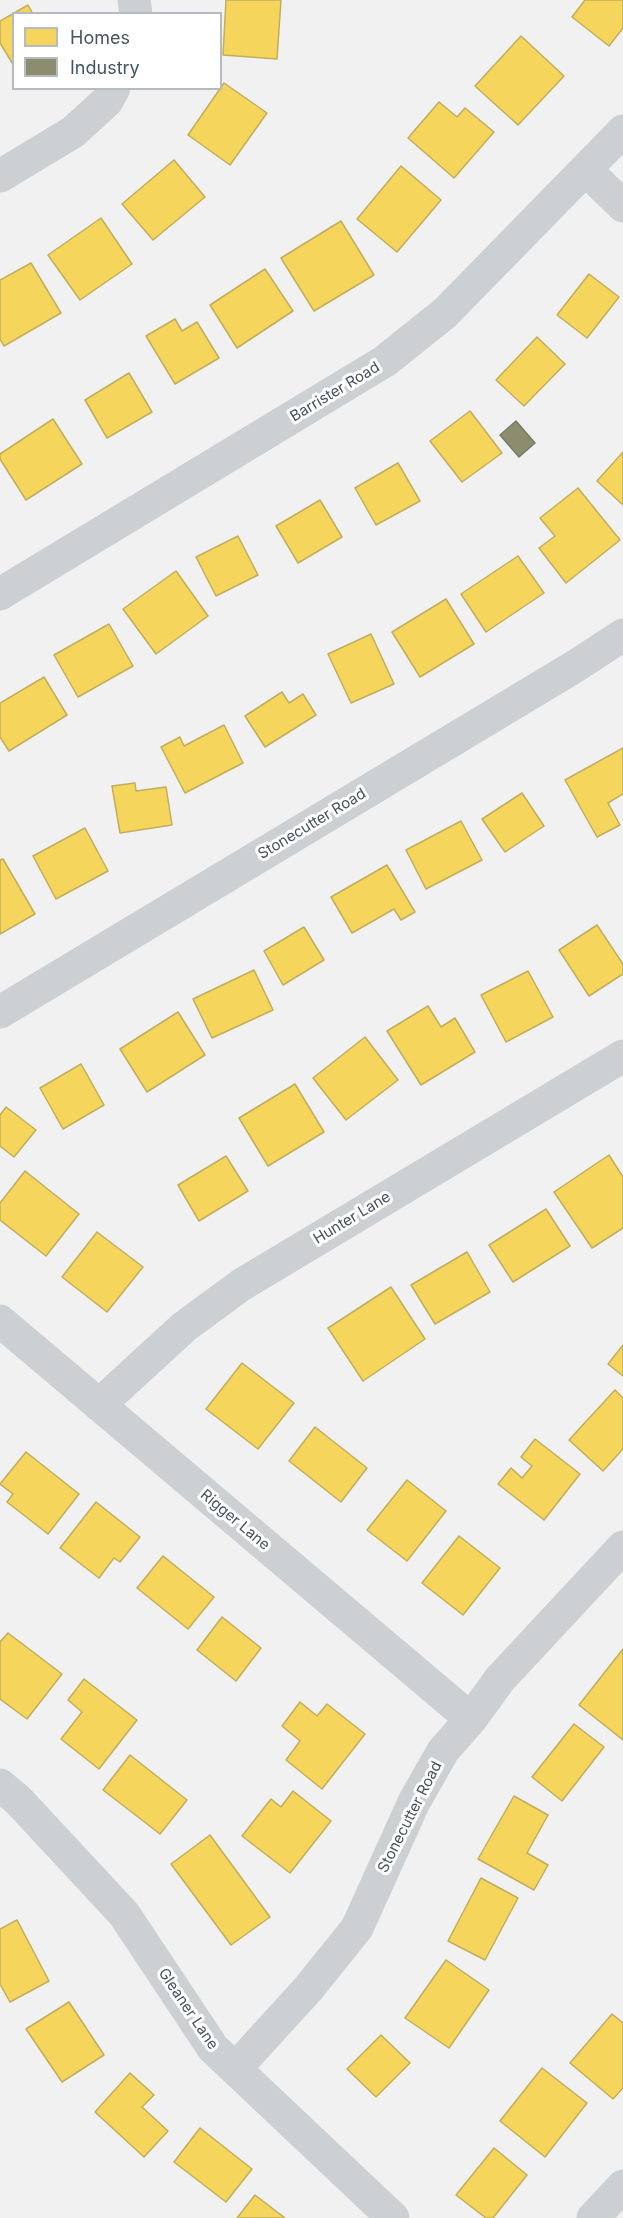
<!DOCTYPE html>
<html>
<head>
<meta charset="utf-8">
<style>
	body { margin:0 }
	#map { position:relative; width:623px; height:2218px; overflow:hidden; background:#f2f1f1; font-family:Inter,sans-serif }
	canvas { display:block }
	.legend { position:absolute; left:12px; top:12px; width:210px; height:78px; box-sizing:border-box; background:#fff; border:2px solid #b5bbbf; margin:0; padding:8px 10px; list-style:none; font-size:18px; color:#465460 }
	.legend li { display:flex; align-items:center; gap:12px; height:30px }
	.legend b { width:30px; border:2px solid #b5bbbf }
</style>
</head>
<body>
<div id="map">
<canvas width="623" height="2218"></canvas>
<ul class="legend">
<li><b style="height:16px;background:#f6d55c"></b>Homes</li>
<li><b style="height:16px;background:#8c8c6e"></b>Industry</li>
</ul>
</div>
<script>
const g = document.querySelector('canvas').getContext('2d');
g.lineJoin = 'round';
function fill(path, color) { g.fillStyle = color; g.fill(path, 'evenodd'); }
const poly = rows => new Path2D(rows.map(r => 'M' + r).join(''));
function trace(path, color, width, dash) { g.strokeStyle = color; g.lineWidth = width; g.lineCap = dash ? 'butt' : 'round'; g.setLineDash(dash || []); g.stroke(path); }
function write(font, color, halo, rows, align = 'center') {
  g.font = font + ' Inter,sans-serif'; g.lineWidth = 6; g.setLineDash([]); g.textBaseline = 'middle'; g.strokeStyle = halo; g.fillStyle = color; for (const [text, x, y, turn = 0] of rows) {
    g.save(); g.translate(x, y); g.rotate((+turn || 0) * Math.PI / 180); g.textAlign = isNaN(turn) ? turn : align; if (halo) g.strokeText(text, 0, 0); g.fillText(text, 0, 0); g.restore();
  }
}
const homes = poly([
	[226,0,281,0,277,59,223,55,226,0],
	[585,0,623,0,623,28,609,46,572,17,585,0],
	[28,5,33,14,14,14,14,66,0,43,0,21,28,5],
	[521,36,564,76,518,125,475,86,521,36],
	[224,83,267,113,230,165,188,135,224,83],
	[439,102,457,117,465,108,494,132,454,178,408,138,439,102],
	[174,160,205,197,153,240,122,204,174,160],
	[401,166,441,200,397,252,357,219,401,166],
	[101,218,132,264,80,300,48,255,101,218],
	[341,221,374,275,314,311,281,258,341,221],
	[31,263,61,313,4,346,0,339,0,280,31,263],
	[265,269,293,311,237,348,210,305,265,269],
	[589,274,619,297,587,338,557,315,589,274],
	[175,319,182,331,197,322,219,358,175,384,146,336,175,319],
	[537,337,565,364,524,406,496,380,537,337],
	[129,373,152,412,107,438,85,400,129,373],
	[470,411,502,453,462,482,430,441,470,411],
	[53,419,82,464,26,500,0,459,0,454,53,419],
	[623,452,623,505,597,481,623,452],
	[398,463,420,501,376,525,355,488,398,463],
	[578,488,620,540,566,583,539,548,555,536,540,518,578,488],
	[320,500,342,537,298,563,276,526,320,500],
	[238,536,258,575,216,596,196,557,238,536],
	[518,556,544,593,486,632,461,594,518,556],
	[176,571,208,616,156,654,123,609,176,571],
	[446,599,474,644,420,677,392,632,446,599],
	[109,624,133,666,78,697,54,655,109,624],
	[371,634,394,684,351,703,328,654,371,634],
	[44,677,67,715,9,751,0,737,0,703,44,677],
	[282,692,289,703,303,694,316,715,265,747,245,716,282,692],
	[224,725,243,763,185,793,161,747,180,737,184,746,224,725],
	[623,748,623,794,608,803,620,825,597,837,565,780,623,748],
	[135,783,136,791,166,787,172,825,120,833,112,786,135,783],
	[522,793,544,826,505,852,482,819,522,793],
	[461,821,482,860,426,889,406,850,461,821],
	[85,828,108,871,56,899,33,856,85,828],
	[3,859,35,914,0,934,0,860,3,859],
	[387,865,415,912,401,920,394,909,352,933,331,897,387,865],
	[597,925,623,964,623,974,589,996,559,950,597,925],
	[304,927,324,960,283,985,264,951,304,927],
	[254,970,273,1010,212,1038,193,999,254,970],
	[528,971,553,1017,506,1042,481,995,528,971],
	[428,1006,441,1027,455,1018,475,1052,421,1085,387,1031,428,1006],
	[178,1012,205,1055,147,1092,120,1049,178,1012],
	[365,1037,398,1080,346,1120,313,1078,365,1037],
	[81,1064,104,1105,63,1129,40,1088,81,1064],
	[295,1084,324,1132,268,1166,239,1118,295,1084],
	[6,1107,36,1130,14,1157,0,1146,0,1115,6,1107],
	[609,1155,623,1177,623,1228,592,1248,554,1192,609,1155],
	[226,1156,248,1191,199,1221,178,1185,226,1156],
	[25,1171,79,1214,46,1256,0,1220,0,1203,25,1171],
	[546,1209,570,1246,513,1282,489,1245,546,1209],
	[97,1232,143,1267,107,1312,62,1277,97,1232],
	[467,1252,490,1292,435,1324,411,1285,467,1252],
	[391,1287,425,1339,363,1381,328,1328,391,1287],
	[623,1345,623,1376,608,1364,623,1345],
	[242,1363,294,1403,258,1449,206,1409,242,1363],
	[615,1390,623,1398,623,1449,603,1471,569,1440,615,1390],
	[315,1427,367,1468,341,1502,289,1461,315,1427],
	[535,1439,580,1474,544,1520,498,1484,511,1468,522,1478,532,1466,521,1457,535,1439],
	[26,1452,79,1494,48,1534,7,1502,13,1494,0,1484,26,1452],
	[407,1480,446,1511,407,1561,367,1530,407,1480],
	[96,1502,140,1537,120,1562,114,1558,99,1578,60,1548,96,1502],
	[459,1536,500,1568,463,1615,422,1583,459,1536],
	[163,1556,214,1597,188,1629,137,1588,163,1556],
	[222,1617,261,1648,236,1681,197,1650,222,1617],
	[8,1633,62,1674,27,1719,0,1699,0,1642,8,1633],
	[623,1649,623,1740,579,1705,623,1649],
	[84,1679,137,1720,99,1769,61,1739,82,1712,68,1700,84,1679],
	[300,1702,317,1716,327,1704,365,1734,322,1789,286,1760,300,1741,282,1726,300,1702],
	[574,1724,604,1747,562,1801,532,1777,574,1724],
	[130,1755,187,1800,160,1834,103,1790,130,1755],
	[293,1791,331,1821,290,1873,242,1836,271,1799,281,1807,293,1791],
	[514,1796,548,1815,527,1853,548,1865,534,1890,478,1859,514,1796],
	[210,1835,270,1917,231,1945,171,1864,210,1835],
	[481,1878,518,1898,485,1960,448,1941,481,1878],
	[17,1920,49,1981,10,2002,0,1984,0,1929,17,1920],
	[446,1960,489,1990,449,2048,405,2018,446,1960],
	[69,2002,104,2055,62,2082,26,2029,69,2002],
	[612,2014,623,2023,623,2088,613,2099,570,2063,612,2014],
	[381,2035,410,2063,376,2097,347,2069,381,2035],
	[542,2068,587,2103,545,2157,500,2121,542,2068],
	[130,2073,154,2095,142,2107,168,2131,144,2157,95,2112,130,2073],
	[200,2128,252,2169,226,2202,174,2162,200,2128],
	[494,2148,527,2175,493,2218,486,2218,456,2195,494,2148],
	[255,2195,285,2218,237,2218,255,2195]
]);
fill(homes, '#f6d55c');
trace(homes, '#c1ae5d', 1.5);
const industry = poly([
	[516,421,535,443,519,457,500,435,516,421]
]);
fill(industry, '#8c8c6e');
trace(industry, '#777b6a', 1.5);
trace(poly([
	[134,0,136,14],
	[586,170,623,206],
	[0,176,73,132,107,101,114,88],
	[0,594,385,361,445,313,623,131],
	[0,1012,574,667,623,635],
	[0,1321,471,1719],
	[99,1405,184,1327,241,1285,623,1056],
	[0,1785,18,1800,124,1914,213,2048,393,2218],
	[235,2069,308,1989,357,1928,414,1802,443,1751,471,1719,500,1679,623,1547],
	[593,2218,623,2186]
]), '#cdd0d2', 33);
write('15px', '#465460', '#fff', [
	["Barrister Road",335,392,-31],
	["Stonecutter Road",312,824,-31],
	["Hunter Lane",352,1218,-31],
	["Rigger Lane",235,1520,40],
	["Stonecutter Road",410,1817,-63],
	["Gleaner Lane",188,2009,56]
]);
</script>
</body>
</html>
